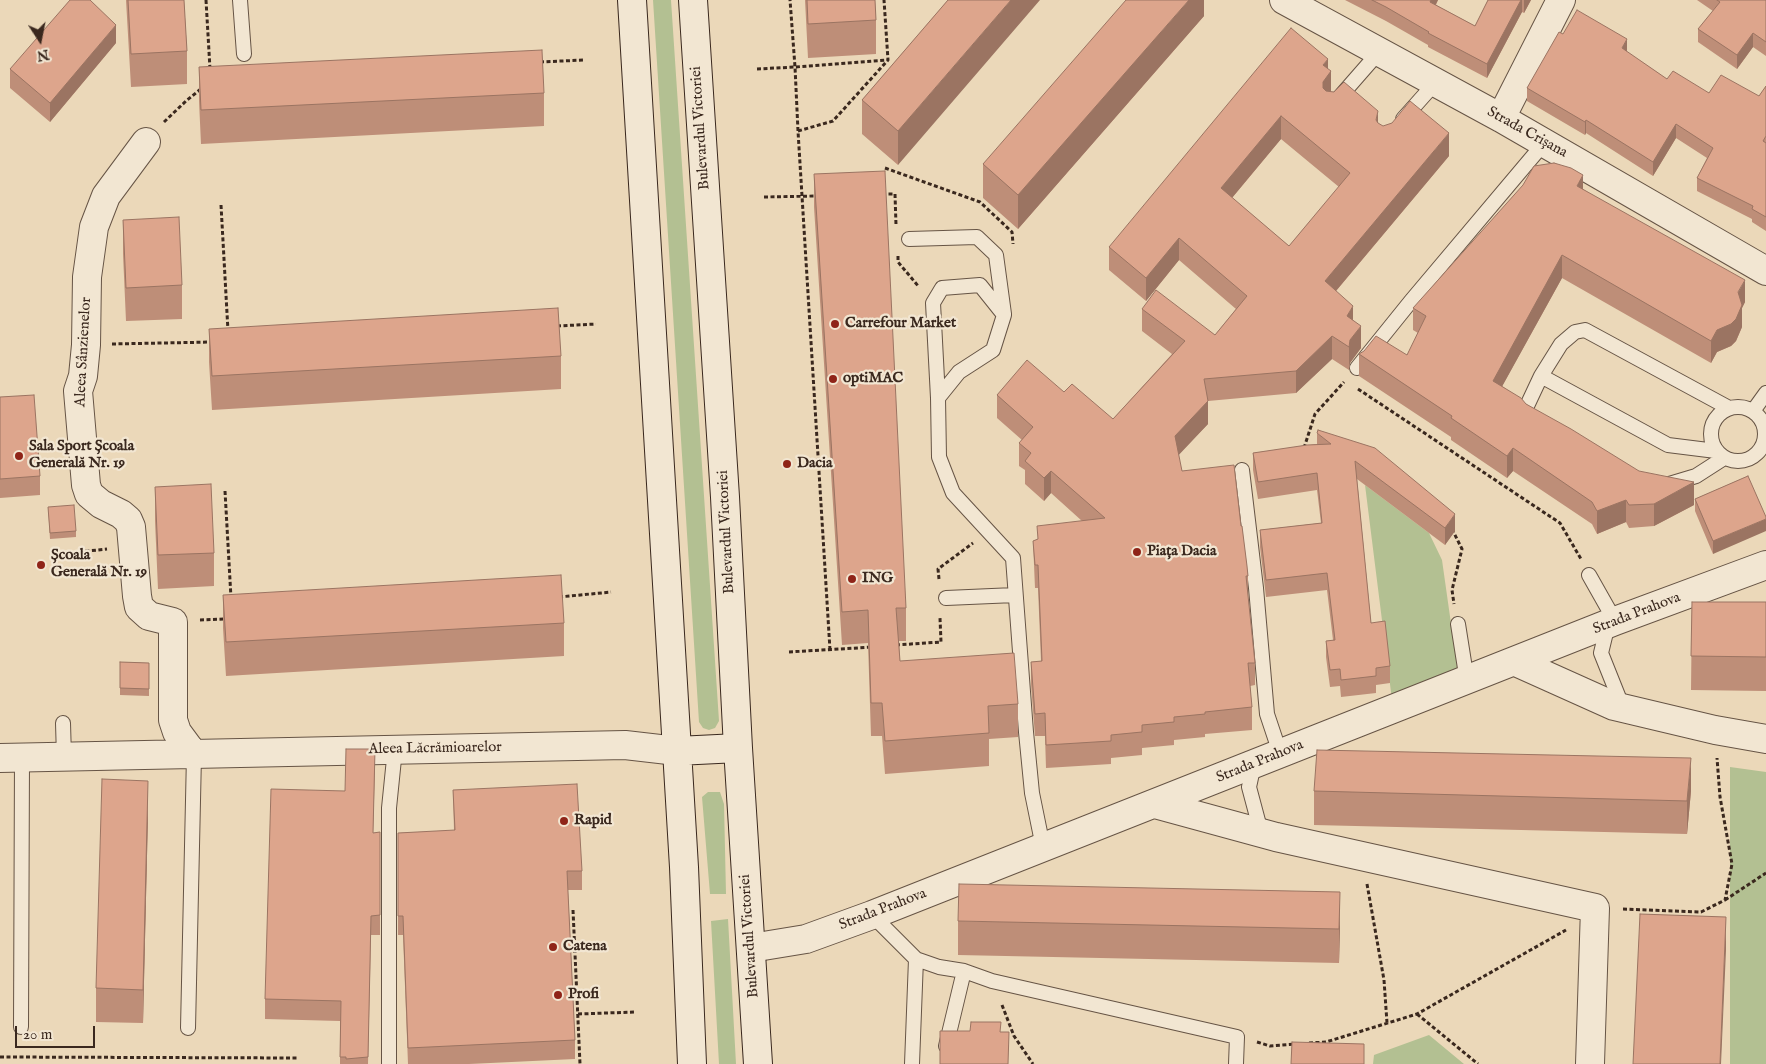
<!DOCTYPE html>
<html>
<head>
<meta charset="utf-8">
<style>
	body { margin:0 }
	#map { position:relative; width:1766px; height:1064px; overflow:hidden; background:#ebd8b9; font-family:"IM FELL English",serif }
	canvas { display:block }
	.north { position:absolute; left:15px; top:15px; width:50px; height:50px; -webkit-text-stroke:4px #f2e6d2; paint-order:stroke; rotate:169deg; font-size:14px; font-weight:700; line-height:20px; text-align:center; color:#3a281e }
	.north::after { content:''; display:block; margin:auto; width:18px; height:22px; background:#3a281e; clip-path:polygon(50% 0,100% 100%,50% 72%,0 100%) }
	.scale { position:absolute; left:15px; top:1026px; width:80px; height:22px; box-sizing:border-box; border:2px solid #3a281e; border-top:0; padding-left:6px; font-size:15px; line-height:18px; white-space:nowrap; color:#3a281e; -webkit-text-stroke:4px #f2e6d2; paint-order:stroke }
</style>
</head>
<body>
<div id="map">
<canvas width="1766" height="1064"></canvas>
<div class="north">N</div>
<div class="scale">20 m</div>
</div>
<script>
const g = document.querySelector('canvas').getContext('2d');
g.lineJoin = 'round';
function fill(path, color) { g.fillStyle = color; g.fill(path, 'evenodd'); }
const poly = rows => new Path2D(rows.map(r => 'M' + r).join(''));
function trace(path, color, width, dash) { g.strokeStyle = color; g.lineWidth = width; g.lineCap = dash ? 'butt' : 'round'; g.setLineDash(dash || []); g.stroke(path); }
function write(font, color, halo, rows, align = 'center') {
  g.font = font + ' "IM FELL English",serif'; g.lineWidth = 4.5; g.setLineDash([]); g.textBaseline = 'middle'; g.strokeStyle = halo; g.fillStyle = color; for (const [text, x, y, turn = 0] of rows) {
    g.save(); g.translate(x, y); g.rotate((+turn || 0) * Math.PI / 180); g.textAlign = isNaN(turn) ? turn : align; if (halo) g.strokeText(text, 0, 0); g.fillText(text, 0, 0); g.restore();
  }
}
fill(poly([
	[653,0,671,0,719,721,715,728,709,730,703,728,699,722],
	[1365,485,1429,533,1442,560,1458,673,1392,700],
	[1730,767,1766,772,1766,1064,1730,1064],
	[708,792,720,792,724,804,726,894,710,894,702,797],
	[728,919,736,1064,719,1064,711,921],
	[1429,1035,1464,1064,1373,1064,1374,1055]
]), '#b3c092');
const lane = poly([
	[240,0,244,54],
	[1337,100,1379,52],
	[1403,119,1436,82],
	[909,239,977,237,996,255,1004,314],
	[1357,368,1411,301,1545,142],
	[938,398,933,303,942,288,980,285,1004,315,993,350,959,372,938,398,939,457,953,493,1013,558,1026,732,1032,793,1043,847],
	'1711 434a27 27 0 1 1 54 0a27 27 0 1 1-54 0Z',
	[1753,411,1766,393],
	[1532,420,1527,414,1526,408,1541,376],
	[1716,451,1668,445,1541,376,1561,344,1575,332,1585,330,1729,408],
	[1242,470,1256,588,1267,714,1276,741,1282,753],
	[1666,485,1696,476,1724,458],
	[1589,575,1615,621],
	[946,598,1015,595],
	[1458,624,1467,681],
	[1608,624,1601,653,1623,708],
	[63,723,64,757],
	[1254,764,1249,787,1261,832],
	[872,915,916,959,939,967,964,971],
	[21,1027,22,758],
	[188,1028,194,755],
	[946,1046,964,971,992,981,1237,1037,1236,1064],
	[389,1064,389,808,395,749],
	[912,1064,916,959]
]);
const street = poly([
	[1284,0,1501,118,1766,271],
	[1501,118,1561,0],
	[146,142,106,196,94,227,87,277,86,345,83,376,78,391,86,485,89,494,101,504,121,514,128,520,131,527,137,596,139,607,149,616,173,622,173,720,177,732,194,755],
	[1516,662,1614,706,1715,730,1766,739],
	[0,758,625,745,677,751],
	[1155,804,1276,837,1595,908,1590,1064],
	[751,948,806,939,872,915,1615,621,1766,565]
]);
const secondary = poly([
	[632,0,684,867,692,1064],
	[693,0,725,497,738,748,758,1064],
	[677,751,738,748]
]);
trace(lane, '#665445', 16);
trace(street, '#665445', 30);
trace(secondary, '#3a281e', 30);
trace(poly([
	[206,0,210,69],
	[540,62,584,60],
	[757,69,795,67,790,0],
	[164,122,186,101,202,88],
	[798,131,795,67,887,60],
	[885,168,980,202,1012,232,1013,244],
	[882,194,895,194,896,225],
	[764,197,816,196],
	[221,205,228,331],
	[898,256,898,262,919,287],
	[557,326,596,324],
	[112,344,213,342],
	[1358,389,1560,523,1581,559],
	[1304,448,1315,414,1344,382],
	[225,491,231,598],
	[1452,529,1462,549,1452,590,1454,604],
	[79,552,107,549],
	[939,579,938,569,973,543],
	[559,597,611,592],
	[200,620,226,619],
	[896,645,941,642,940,618],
	[830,650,798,131,833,121,888,60,884,0],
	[789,652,873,647],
	[1367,884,1384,980,1387,1023],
	[1725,900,1766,873],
	[1623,909,1701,912,1725,900,1732,864,1720,797,1717,758],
	[573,910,580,1064],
	[1002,1005,1014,1036,1033,1064],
	[578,1014,635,1012],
	[1417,1014,1478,1064],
	[1257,1042,1270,1046,1295,1044],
	[1309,1043,1326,1042,1417,1014,1566,930],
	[0,1057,298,1058]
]), '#3a281e', 3, [4, 2.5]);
trace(lane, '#f2e6d2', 14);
trace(street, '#f2e6d2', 28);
trace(secondary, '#f2e6d2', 28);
fill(poly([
	[126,0,184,0,187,51,187,84,131,87],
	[805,0,875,0,876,20,876,54,808,58],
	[948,0,898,165,862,134,862,100],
	[1204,0,1204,16,1018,229,983,198,983,164],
	[1345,0,1438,0,1436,5,1475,26,1488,0,1531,0,1524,13,1522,12,1487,78,1428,47,1428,45,1386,21],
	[1697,0,1766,0,1766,56,1753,47,1737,69,1698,42,1698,29,1713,11],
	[1563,34,1627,52,1667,79,1709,93,1759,96,1766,86,1766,231,1752,222,1752,219,1697,191,1697,178,1707,158,1676,138,1653,176,1586,133,1585,135,1527,101,1527,88],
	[116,43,50,122,10,88,10,69],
	[199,67,544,93,544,126,201,144,199,101],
	[1328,69,1331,92,1378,124,1449,156,1336,291,1353,320,1361,348,1350,363,1349,370,1332,359,1296,393,1208,401,1208,424,1178,455,1182,471,1241,526,1248,576,1248,596,1255,663,1255,685,1250,686,1252,707,1252,730,1205,734,1205,737,1174,740,1174,745,1142,748,1142,755,1111,758,1111,764,1046,768,1045,736,1035,736,1031,684,1031,662,1041,661,1038,588,1035,588,1033,541,1082,521,1051,493,1044,501,1025,484,1025,470,1019,466,1019,443,1022,440,997,418,997,395,1064,392,1113,419,1172,354,1142,331,1142,309,1215,335,1236,309,1179,260,1146,301,1109,270,1109,247],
	[1281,139,1339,187,1289,246,1232,198],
	[814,174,906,608,906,641,899,641,900,661,1018,704,1018,737,989,739,989,766,885,774,882,736,871,736,868,643,842,645,814,207],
	[1583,189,1745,302,1742,308,1742,327,1736,341,1731,346,1717,352,1711,363,1562,278,1502,386,1526,404,1694,505,1654,526,1629,528,1626,522,1597,534,1592,524,1513,471,1507,478,1451,440,1451,437,1359,376,1359,354,1407,355,1418,333,1413,330,1413,308],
	[123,220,182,285,182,319,126,321,123,254],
	[209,329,561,356,561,389,212,410,209,362],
	[0,397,40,476,40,495,0,498],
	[1317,433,1455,531,1445,545,1357,479,1371,623,1390,666,1390,683,1376,685,1376,693,1341,697,1340,686,1330,687,1326,657,1326,641,1333,640,1327,590,1266,597,1260,547,1260,530,1321,523,1317,490,1258,499,1253,470,1253,453,1317,444],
	[1748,476,1713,554,1695,511,1695,499],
	[155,487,214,553,214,586,158,589,155,521],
	[48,507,76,531,76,537,50,539],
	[223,595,564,623,564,656,226,676,223,628],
	[1692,602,1766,602,1766,691,1691,690],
	[120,662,149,663,149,696,120,695],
	[375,769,373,833,380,832,380,935,371,935,368,1064,340,1064,340,1021,265,1019,265,999,345,791],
	[453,790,582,871,582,890,568,890,575,1040,575,1059,469,1064,408,1064,403,935,398,935,398,833,454,831],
	[1314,791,1691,791,1687,834,1314,825],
	[148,814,143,1023,96,1022,96,988],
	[958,921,1340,926,1339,963,958,955]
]), '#be8e78');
fill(poly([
	[1011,0,1040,0,898,165,898,131],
	[1189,0,1204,0,1204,16,1018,229,1018,195],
	[1431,0,1438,0,1430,15,1430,2],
	[1521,0,1522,0,1522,12,1487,78,1487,64],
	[1524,0,1531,0,1524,13],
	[116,25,116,43,50,122,50,103],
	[1753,33,1753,47,1737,69,1737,55],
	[1627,39,1627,53,1622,48],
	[1328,59,1328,74,1331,71,1331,94,1323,105,1323,65],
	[1378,111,1378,133,1376,120],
	[1281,116,1281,139,1221,211,1221,188],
	[1586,120,1586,133,1585,135,1585,122],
	[1676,124,1676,138,1653,176,1653,162],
	[1449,133,1449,156,1325,304,1325,281],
	[1583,175,1583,198,1577,186],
	[1179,238,1179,260,1146,301,1146,278],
	[1562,255,1562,278,1493,403,1493,381],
	[1745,280,1745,302,1742,308,1742,327,1736,341,1731,346,1717,352,1711,363,1711,341],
	[1353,306,1353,329,1347,316],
	[1361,326,1361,348,1350,363,1349,370,1349,347,1350,340],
	[1332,336,1332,359,1296,393,1296,371],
	[1208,401,1208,424,1175,459,1175,436],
	[1513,448,1513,471,1507,478,1507,456],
	[1051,471,1051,493,1044,501,1044,478],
	[1694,482,1694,505,1654,526,1654,504],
	[1626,500,1626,522,1597,534,1597,511],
	[1455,514,1455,531,1445,545,1445,528],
	[1766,519,1766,531,1713,554,1713,541],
	[1691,758,1691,791,1687,834,1687,801],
	[148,781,148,814,143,1023,143,990],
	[1340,892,1340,926,1339,963,1339,929],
	[1726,917,1726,950,1721,1064,1720,1064]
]), '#9b7462');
const building = poly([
	[70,0,90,0,116,25,50,103,10,69,70,0],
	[128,0,184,0,187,51,131,54,128,0],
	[807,0,875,0,876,20,808,24,807,0],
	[948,0,1011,0,898,131,862,100,948,0],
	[1126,0,1189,0,1018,195,983,164,1126,0],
	[1372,0,1431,0,1430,2,1475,26,1488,0,1521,0,1487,64,1428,33,1429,32,1386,7,1372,0],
	[1717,0,1766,0,1766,42,1753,33,1737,55,1698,29,1720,2,1717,0],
	[1577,10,1627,39,1622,48,1667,79,1673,71,1709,93,1721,75,1759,96,1766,86,1766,136,1763,141,1766,143,1766,217,1752,209,1753,206,1697,178,1713,148,1676,124,1653,162,1586,120,1585,122,1527,88,1559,32,1563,34,1577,10],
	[1291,28,1328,59,1323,65,1331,71,1323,82,1323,88,1326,91,1334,92,1344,82,1378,111,1376,120,1378,123,1383,126,1392,123,1410,101,1449,133,1325,281,1353,306,1347,316,1361,326,1350,340,1349,347,1332,336,1296,371,1204,379,1208,401,1175,436,1182,471,1234,465,1241,526,1242,526,1247,566,1248,576,1246,576,1255,663,1248,663,1252,707,1205,712,1205,714,1174,717,1174,722,1142,725,1142,732,1111,735,1111,741,1046,745,1045,713,1035,714,1031,662,1042,661,1038,565,1035,565,1033,541,1038,539,1037,526,1105,518,1051,471,1044,478,1025,461,1031,453,1019,443,1033,427,997,395,1027,360,1064,392,1072,384,1113,419,1185,341,1142,309,1156,290,1215,335,1247,296,1179,238,1146,278,1109,247,1291,28],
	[1281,116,1350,173,1289,246,1221,188,1281,116],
	[542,50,544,93,201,110,199,67,542,50],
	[1554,163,1571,168,1583,175,1577,186,1745,280,1738,292,1742,305,1736,319,1731,324,1717,330,1711,341,1562,255,1493,381,1521,398,1526,404,1571,429,1639,471,1694,482,1654,504,1629,505,1626,500,1597,511,1592,502,1513,448,1507,456,1451,418,1452,416,1359,354,1364,351,1376,336,1407,355,1426,316,1413,308,1523,185,1534,166,1554,163],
	[885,171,906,608,896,608,900,661,1014,653,1018,704,988,706,989,733,885,741,882,703,871,703,868,610,842,612,814,174,885,171],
	[179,217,182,285,126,288,123,220,179,217],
	[558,308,561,356,212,376,209,329,558,308],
	[34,395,40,476,0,479,0,397,34,395],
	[1318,430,1375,448,1455,514,1445,528,1355,461,1371,623,1385,621,1390,666,1376,668,1376,676,1341,680,1340,669,1330,670,1326,641,1335,640,1327,573,1266,580,1260,530,1322,523,1317,473,1258,482,1253,453,1307,445,1331,444,1317,433,1318,430],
	[1748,476,1766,517,1766,519,1713,541,1695,499,1748,476],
	[211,484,214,553,158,555,155,487,211,484],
	[74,505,76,531,50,533,48,507,74,505],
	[561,575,564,623,226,642,223,595,561,575],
	[1692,602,1766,602,1766,657,1691,656,1692,602],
	[120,662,149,663,149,689,120,688,120,662],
	[346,749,375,749,373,833,380,832,380,915,371,916,368,1057,346,1059,346,1057,340,1057,341,1001,265,999,271,789,345,791,346,749],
	[1317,750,1691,758,1687,801,1314,791,1317,750],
	[102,779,148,781,143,990,96,988,102,779],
	[577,784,582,871,567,871,575,1040,408,1048,403,916,398,916,398,833,455,830,453,790,577,784],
	[959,884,1340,892,1339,929,958,921,959,884],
	[1640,914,1726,917,1720,1064,1633,1064,1640,914],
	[971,1022,1001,1022,1000,1032,1009,1032,1008,1064,940,1064,940,1031,970,1031,971,1022],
	[1292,1042,1364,1044,1364,1064,1291,1064,1292,1042]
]);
fill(building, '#dda58c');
trace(building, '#9b7462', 1);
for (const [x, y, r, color] of [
	[835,324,5,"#8f2418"],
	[833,379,5,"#8f2418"],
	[19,456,5,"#8f2418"],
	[787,464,5,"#8f2418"],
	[1137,552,5,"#8f2418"],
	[41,565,5,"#8f2418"],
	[852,579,5,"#8f2418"],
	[564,821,5,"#8f2418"],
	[553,947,5,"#8f2418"],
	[558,995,5,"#8f2418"]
]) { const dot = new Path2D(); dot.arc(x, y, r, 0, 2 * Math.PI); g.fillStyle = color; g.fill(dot); trace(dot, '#f2e6d2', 2); }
write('15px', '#3a281e', '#f2e6d2', [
	["Bulevardul Victoriei",701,128,-94],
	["Strada Crișana",1527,133,29],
	["Aleea Sânzienelor",84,352,-87],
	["Bulevardul Victoriei",727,532,-93],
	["Strada Prahova",1637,614,-21],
	["Aleea Lăcrămioarelor",435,749,-1],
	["Strada Prahova",1260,762,-22],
	["Strada Prahova",883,910,-21],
	["Bulevardul Victoriei",750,936,-94]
]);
write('bold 15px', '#3a281e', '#f2e6d2', [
	["Carrefour Market",845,324],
	["optiMAC",843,379],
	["Sala Sport Școala",29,447],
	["Generală Nr. 19",29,464],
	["Dacia",797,464],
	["Piața Dacia",1147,552],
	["Școala",51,556],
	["Generală Nr. 19",51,573],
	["ING",862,579],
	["Rapid",574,821],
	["Catena",563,947],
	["Profi",568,995]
], 'left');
</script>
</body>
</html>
